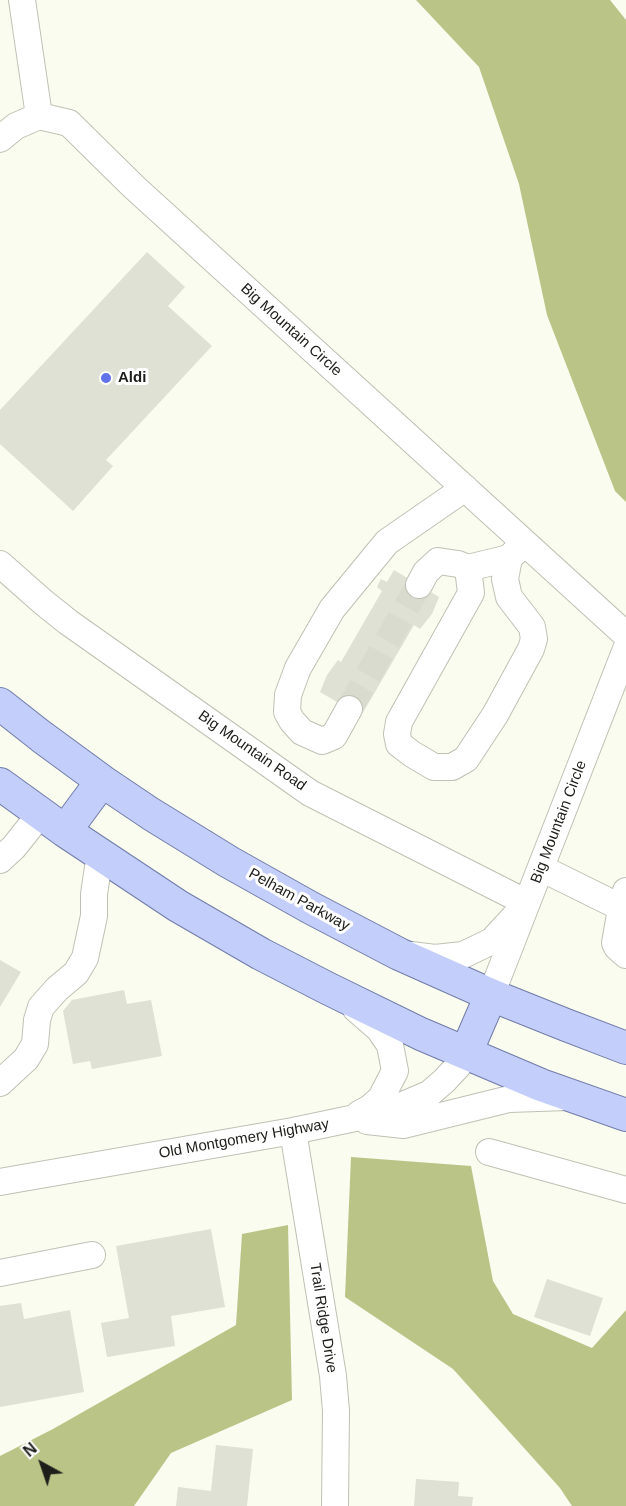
<!DOCTYPE html>
<html>
<head>
<meta charset="utf-8">
<style>
	body { margin:0 }
	#map { position:relative; width:626px; height:1506px; overflow:hidden; background:#f9fcee; font-family:Arial,sans-serif }
	canvas { display:block }
	.north { position:absolute; left:12px; top:1434px; width:60px; height:60px; -webkit-text-stroke:4px #fff; paint-order:stroke; rotate:320deg; font-size:16px; font-weight:700; line-height:24px; text-align:center; color:#1d1e19 }
	.north::after { content:''; display:block; margin:auto; width:21px; height:27px; background:#1d1e19; clip-path:polygon(50% 0,100% 100%,50% 72%,0 100%) }
</style>
</head>
<body>
<div id="map">
<canvas width="626" height="1506"></canvas>
<div class="north">N</div>
</div>
<script>
const g = document.querySelector('canvas').getContext('2d');
g.lineJoin = 'round';
function fill(path, color) { g.fillStyle = color; g.fill(path, 'evenodd'); }
const poly = rows => new Path2D(rows.map(r => 'M' + r).join(''));
function trace(path, color, width, dash) { g.strokeStyle = color; g.lineWidth = width; g.lineCap = dash ? 'butt' : 'round'; g.setLineDash(dash || []); g.stroke(path); }
function write(font, color, halo, rows, align = 'center') {
  g.font = font + ' Arial,sans-serif'; g.lineWidth = 6; g.setLineDash([]); g.textBaseline = 'middle'; g.strokeStyle = halo; g.fillStyle = color; for (const [text, x, y, turn = 0] of rows) {
    g.save(); g.translate(x, y); g.rotate((+turn || 0) * Math.PI / 180); g.textAlign = isNaN(turn) ? turn : align; if (halo) g.strokeText(text, 0, 0); g.fillText(text, 0, 0); g.restore();
  }
}
fill(poly([
	[416,0,610,0,626,20,626,502,615,491,547,315,519,184,479,67],
	[351,1157,471,1166,493,1281,513,1314,592,1348,626,1310,626,1506,572,1506,560,1488,453,1369,345,1297],
	[288,1225,292,1400,171,1453,134,1506,0,1506,0,1456,53,1429,236,1325,242,1234]
]), '#bac487');
fill(poly([
	[147,252,185,287,168,306,212,346,106,460,113,466,73,511,0,444,0,410],
	[394,570,439,597,432,614,420,629,414,625,361,716,320,692,327,675,338,660,341,662,382,591,377,587,381,579,387,582],
	[0,960,21,972,0,1007],
	[124,990,127,1004,151,1000,162,1056,92,1069,90,1061,73,1064,63,1011,72,1000],
	[211,1229,225,1307,171,1316,175,1346,107,1357,101,1323,129,1318,116,1246],
	[547,1279,603,1298,590,1336,534,1317],
	[21,1303,24,1319,70,1310,84,1392,0,1407,0,1306],
	[216,1445,253,1449,247,1506,176,1506,178,1487,211,1491],
	[416,1479,459,1482,458,1496,473,1497,472,1506,414,1506]
]), '#dee1d3');
trace(poly([
	[349,709,419,585]
]), '#d8dbce', 26, [26, 13]);
const minor = poly([
	[22,0,39,116,69,123,134,187,626,635],
	[0,139,16,126,39,116],
	[0,564,43,602,68,622,310,793,527,903,492,941,463,955,435,958,411,955],
	[468,568,471,593,399,722,397,734,399,744,412,754,434,767,452,767,466,759,495,715,531,649,534,639,532,627,509,597,505,579,509,558],
	[419,585,426,572,438,561,458,564,468,568,509,558,520,547],
	[349,709,334,736,322,741,302,732,292,721,287,712,288,695,298,668,332,609,387,542,465,488],
	[0,860,14,847,41,813],
	[541,868,626,910],
	[626,891,621,909,615,943,617,947,626,955],
	[491,995,626,649],
	[356,1009,379,1029,390,1045,395,1071,381,1098,370,1108,359,1114],
	[0,1083,26,1059,35,1044,37,1020,41,1007,57,989,76,973,85,958,94,916,94,894,100,854],
	[367,1121,404,1125,509,1099,567,1097],
	[293,1131,333,1376,336,1411,335,1506],
	[489,1152,626,1190],
	[0,1182,293,1131,379,1113,403,1105,429,1094,444,1081,458,1066,466,1053],
	[0,1273,92,1255]
]);
const major = poly([
	[0,704,42,737,102,781,151,814,229,862,311,908,399,954,491,995,566,1025,626,1048],
	[0,784,65,831,178,906,261,954,327,988,421,1034,541,1085,626,1115],
	[65,831,102,781],
	[466,1053,491,995]
]);
trace(minor, '#bfc1b4', 28);
trace(major, '#707ca9', 34);
trace(minor, '#fff', 26);
trace(major, '#c4cefa', 32);
for (const [x, y, r, color] of [
	[106,378,6,"#6171e9"]
]) { const dot = new Path2D(); dot.arc(x, y, r, 0, 2 * Math.PI); g.fillStyle = color; g.fill(dot); trace(dot, '#fff', 2); }
write('15px', '#1d1e19', '#fff', [
	["Big Mountain Circle",291,330,42],
	["Big Mountain Road",252,751,35],
	["Big Mountain Circle",559,822,-69],
	["Pelham Parkway",299,900,29],
	["Old Montgomery Highway",244,1139,-10],
	["Trail Ridge Drive",323,1318,81]
]);
write('bold 15px', '#1d1e19', '#fff', [
	["Aldi",118,378]
], 'left');
</script>
</body>
</html>
